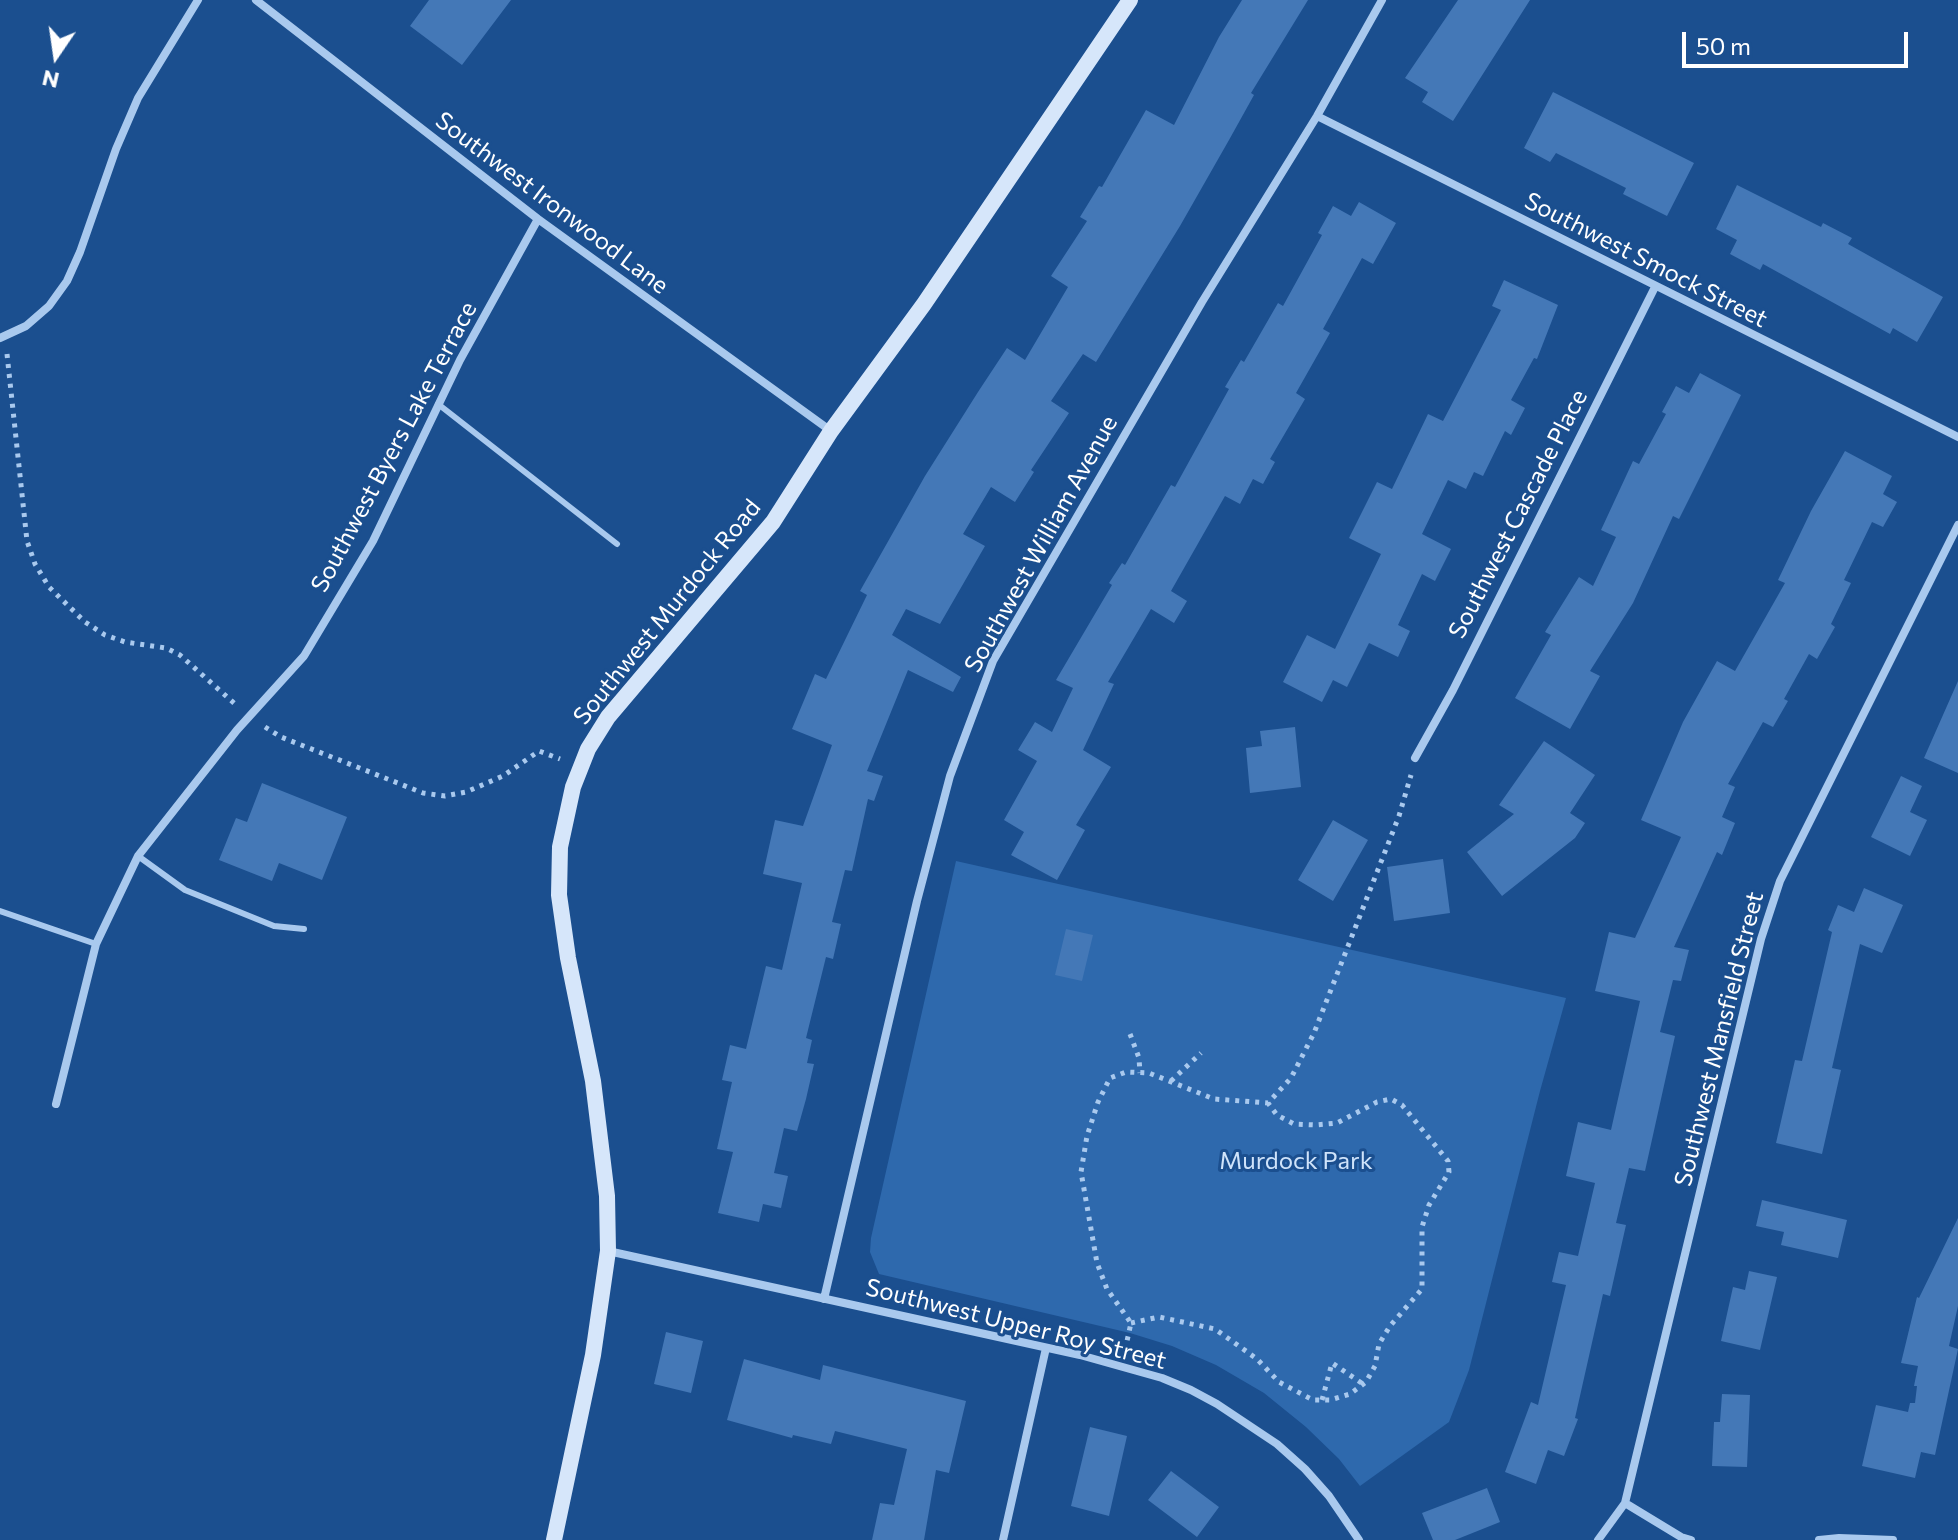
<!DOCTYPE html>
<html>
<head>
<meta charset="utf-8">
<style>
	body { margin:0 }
	#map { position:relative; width:1958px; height:1540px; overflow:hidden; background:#1b4f8f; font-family:Commissioner,sans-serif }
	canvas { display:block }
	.north { position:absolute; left:16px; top:16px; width:80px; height:80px; -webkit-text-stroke:6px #1b4f8f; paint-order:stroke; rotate:193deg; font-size:22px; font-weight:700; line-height:32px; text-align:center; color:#fff }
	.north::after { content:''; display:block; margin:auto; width:28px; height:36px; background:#fff; clip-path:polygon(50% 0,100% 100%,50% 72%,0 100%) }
	.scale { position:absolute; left:1682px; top:32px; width:226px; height:36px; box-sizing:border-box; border:4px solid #fff; border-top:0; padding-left:10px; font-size:24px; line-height:28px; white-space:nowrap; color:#fff; -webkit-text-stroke:6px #1b4f8f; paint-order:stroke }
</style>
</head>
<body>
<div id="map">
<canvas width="1958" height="1540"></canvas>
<div class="north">N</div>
<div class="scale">50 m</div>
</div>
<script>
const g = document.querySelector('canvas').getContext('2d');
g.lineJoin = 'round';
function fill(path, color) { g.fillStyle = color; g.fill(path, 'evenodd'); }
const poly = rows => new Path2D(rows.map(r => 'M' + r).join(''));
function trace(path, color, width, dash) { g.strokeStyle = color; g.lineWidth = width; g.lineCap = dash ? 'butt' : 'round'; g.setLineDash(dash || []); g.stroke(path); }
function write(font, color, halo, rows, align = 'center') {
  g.font = font + ' Commissioner,sans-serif'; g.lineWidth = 6; g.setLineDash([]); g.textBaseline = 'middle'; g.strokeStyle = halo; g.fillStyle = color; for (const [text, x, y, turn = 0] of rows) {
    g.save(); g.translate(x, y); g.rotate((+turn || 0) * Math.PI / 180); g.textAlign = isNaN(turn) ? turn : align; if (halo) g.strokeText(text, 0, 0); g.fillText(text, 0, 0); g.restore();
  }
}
fill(poly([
	[956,861,1566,998,1540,1091,1469,1370,1449,1422,1360,1486,1339,1459,1306,1427,1264,1393,1216,1365,1172,1346,1130,1333,879,1274,870,1252,871,1238]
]), '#2e69ad');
fill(poly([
	[429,0,511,0,462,65,410,26],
	[1242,0,1308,0,1251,93,1254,95,1229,140,1180,226,1096,362,1083,354,1051,401,1069,413,1031,470,1034,472,1015,502,991,487,963,534,985,546,940,624,906,609,892,635,961,677,953,692,908,670,867,771,883,776,874,801,868,799,852,871,845,870,832,922,841,924,833,959,826,957,806,1038,812,1040,807,1063,814,1064,806,1099,797,1131,784,1128,774,1173,788,1176,781,1208,763,1204,759,1222,718,1213,733,1152,717,1149,732,1082,722,1080,730,1045,746,1049,766,966,782,970,802,883,763,874,775,820,803,826,832,745,792,729,815,674,826,679,867,595,860,591,925,476,978,392,1007,348,1025,360,1068,287,1051,276,1087,221,1080,217,1099,186,1102,187,1146,110,1174,125,1219,37],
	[1458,0,1530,0,1453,121,1422,102,1428,92,1405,78],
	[1553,92,1694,163,1667,216,1623,194,1626,188,1556,153,1550,162,1524,148],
	[1737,185,1821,227,1823,223,1852,238,1848,244,1943,297,1917,342,1893,328,1890,334,1763,264,1760,270,1730,254,1737,240,1716,229],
	[1359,202,1396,223,1373,264,1362,258,1323,329,1330,333,1296,393,1305,399,1270,459,1275,462,1263,484,1253,479,1240,504,1225,496,1171,591,1187,601,1174,623,1151,609,1108,682,1114,684,1083,750,1111,767,1076,825,1085,830,1057,880,1011,855,1024,832,1004,820,1037,761,1018,750,1035,722,1052,732,1073,688,1056,680,1112,585,1109,583,1122,563,1125,565,1171,485,1175,487,1229,389,1225,387,1241,360,1244,362,1278,303,1283,306,1322,235,1318,233,1333,206,1351,216],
	[1504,280,1558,305,1537,359,1534,358,1511,400,1525,408,1511,435,1505,431,1483,476,1474,472,1466,489,1448,480,1422,534,1451,549,1435,581,1422,574,1398,625,1410,631,1398,657,1369,643,1347,687,1333,680,1322,702,1283,682,1307,635,1335,649,1381,554,1349,538,1377,482,1392,489,1428,414,1443,421,1501,310,1492,306],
	[1700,373,1741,395,1679,519,1673,516,1633,603,1590,671,1600,676,1570,729,1515,698,1551,635,1545,632,1579,577,1593,586,1616,537,1601,530,1633,461,1639,464,1666,414,1662,412,1676,386,1689,393],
	[1845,451,1892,476,1883,494,1897,502,1883,527,1872,522,1844,580,1851,583,1831,624,1835,627,1817,659,1809,654,1784,699,1788,701,1773,727,1763,722,1728,784,1735,787,1722,817,1735,823,1722,855,1717,852,1674,947,1689,950,1681,981,1673,980,1660,1032,1675,1036,1645,1171,1629,1168,1616,1223,1626,1225,1610,1296,1603,1294,1575,1418,1578,1419,1564,1456,1548,1450,1536,1484,1505,1472,1531,1402,1538,1405,1566,1285,1552,1282,1559,1252,1578,1256,1595,1183,1566,1176,1578,1122,1611,1130,1640,1001,1595,991,1609,932,1635,938,1681,837,1641,820,1683,722,1717,661,1735,671,1785,583,1778,580,1811,511],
	[1958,681,1958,773,1924,758],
	[1295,727,1301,787,1250,793,1246,748,1262,746,1260,731],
	[1544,741,1595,775,1570,813,1585,823,1575,838,1502,896,1467,852,1514,814,1499,805],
	[1901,776,1922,786,1910,812,1927,820,1910,856,1871,837],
	[262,783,347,817,322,880,279,863,272,881,219,860,236,818,247,822],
	[1333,820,1368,840,1333,901,1298,880],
	[1443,859,1450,913,1394,921,1387,867],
	[1864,888,1903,905,1882,953,1860,944,1832,1068,1841,1070,1822,1154,1776,1143,1795,1060,1802,1061,1832,932,1828,930,1838,905,1854,912],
	[1066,929,1093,935,1082,981,1055,975],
	[1762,1200,1847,1220,1838,1258,1781,1245,1784,1232,1756,1226],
	[1958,1218,1958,1306,1949,1346,1958,1349,1935,1455,1921,1452,1915,1478,1862,1466,1876,1405,1908,1412,1910,1403,1915,1403,1917,1386,1914,1386,1918,1366,1901,1363,1917,1297,1919,1298],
	[1749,1271,1777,1277,1760,1350,1721,1341,1733,1287,1745,1290],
	[666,1332,703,1341,691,1393,654,1384],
	[744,1359,820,1380,823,1365,966,1401,949,1473,936,1470,924,1540,872,1540,880,1503,894,1505,907,1449,835,1431,831,1444,793,1435,792,1438,727,1420],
	[1722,1394,1750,1395,1747,1467,1712,1466,1714,1422,1720,1422],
	[1090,1427,1127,1436,1109,1516,1071,1506],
	[1171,1471,1219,1507,1197,1537,1148,1500],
	[1487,1488,1500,1522,1455,1540,1433,1540,1422,1513]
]), '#4478b7');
trace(poly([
	[7,354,27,541,35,564,49,587,85,622,105,635,125,642,166,648,180,655,235,704],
	[265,727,281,737,423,793,445,796,466,792,503,776,539,751,560,759],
	[1130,1034,1139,1058,1140,1073],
	[1171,1081,1201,1053],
	[1131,1323,1159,1317,1215,1329,1257,1359,1279,1382,1313,1400,1330,1400,1350,1394,1366,1382,1375,1366,1379,1344,1390,1326,1422,1289,1422,1227,1429,1205,1449,1172,1448,1161,1402,1105,1391,1099,1377,1102,1337,1123,1316,1125,1294,1124,1277,1115,1268,1103],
	[1125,1350,1131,1323,1107,1289,1097,1263,1081,1172,1087,1136,1098,1102,1110,1078,1126,1072,1149,1073,1214,1099,1268,1103,1291,1078,1314,1033,1399,816,1411,775],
	[1322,1400,1332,1363,1363,1384]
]), '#a9c9ee', 5, [4, 6]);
trace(poly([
	[438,404,617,544],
	[138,856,185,890,274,926,304,929],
	[0,911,96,944]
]), '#a9c9ee', 6);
trace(poly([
	[256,0,538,219,831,431],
	[1317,116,1958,437],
	[0,338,26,326,49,306,67,281,80,252,116,149,138,98,198,0],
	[1415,758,1453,690,1655,287],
	[56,1104,96,944,138,856,237,730,304,656,373,541,460,360,538,219],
	[608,1251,1080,1355,1162,1378,1191,1390,1217,1404,1277,1444,1305,1469,1329,1496,1359,1540],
	[824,1299,917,901,950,776,993,661,1202,302,1317,116,1382,0],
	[1625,1503,1681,1537,1691,1540],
	[1003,1540,1046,1348],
	[1598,1540,1625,1503,1761,939,1780,881,1958,525],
	[1819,1540,1839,1538,1893,1540]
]), '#a9c9ee', 8);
trace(poly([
	[554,1540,593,1355,608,1251,607,1196,593,1081,568,958,559,895,560,847,573,787,588,749,608,717,773,522,831,431,924,304,1130,0]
]), '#d6e6fa', 16);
write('24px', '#fff', '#1b4f8f', [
	["Southwest Ironwood Lane",552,203,37],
	["Southwest Smock Street",1646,260,27],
	["Southwest Byers Lake Terrace",394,447,-62],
	["Southwest Cascade Place",1518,514,-63],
	["Southwest William Avenue",1041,544,-61],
	["Southwest Murdock Road",667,612,-51],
	["Southwest Mansfield Street",1719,1039,-76],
	["Southwest Upper Roy Street",1016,1324,14]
]);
write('24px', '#cfe3fa', '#1b4f8f', [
	["Murdock Park",1296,1161]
]);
</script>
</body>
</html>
